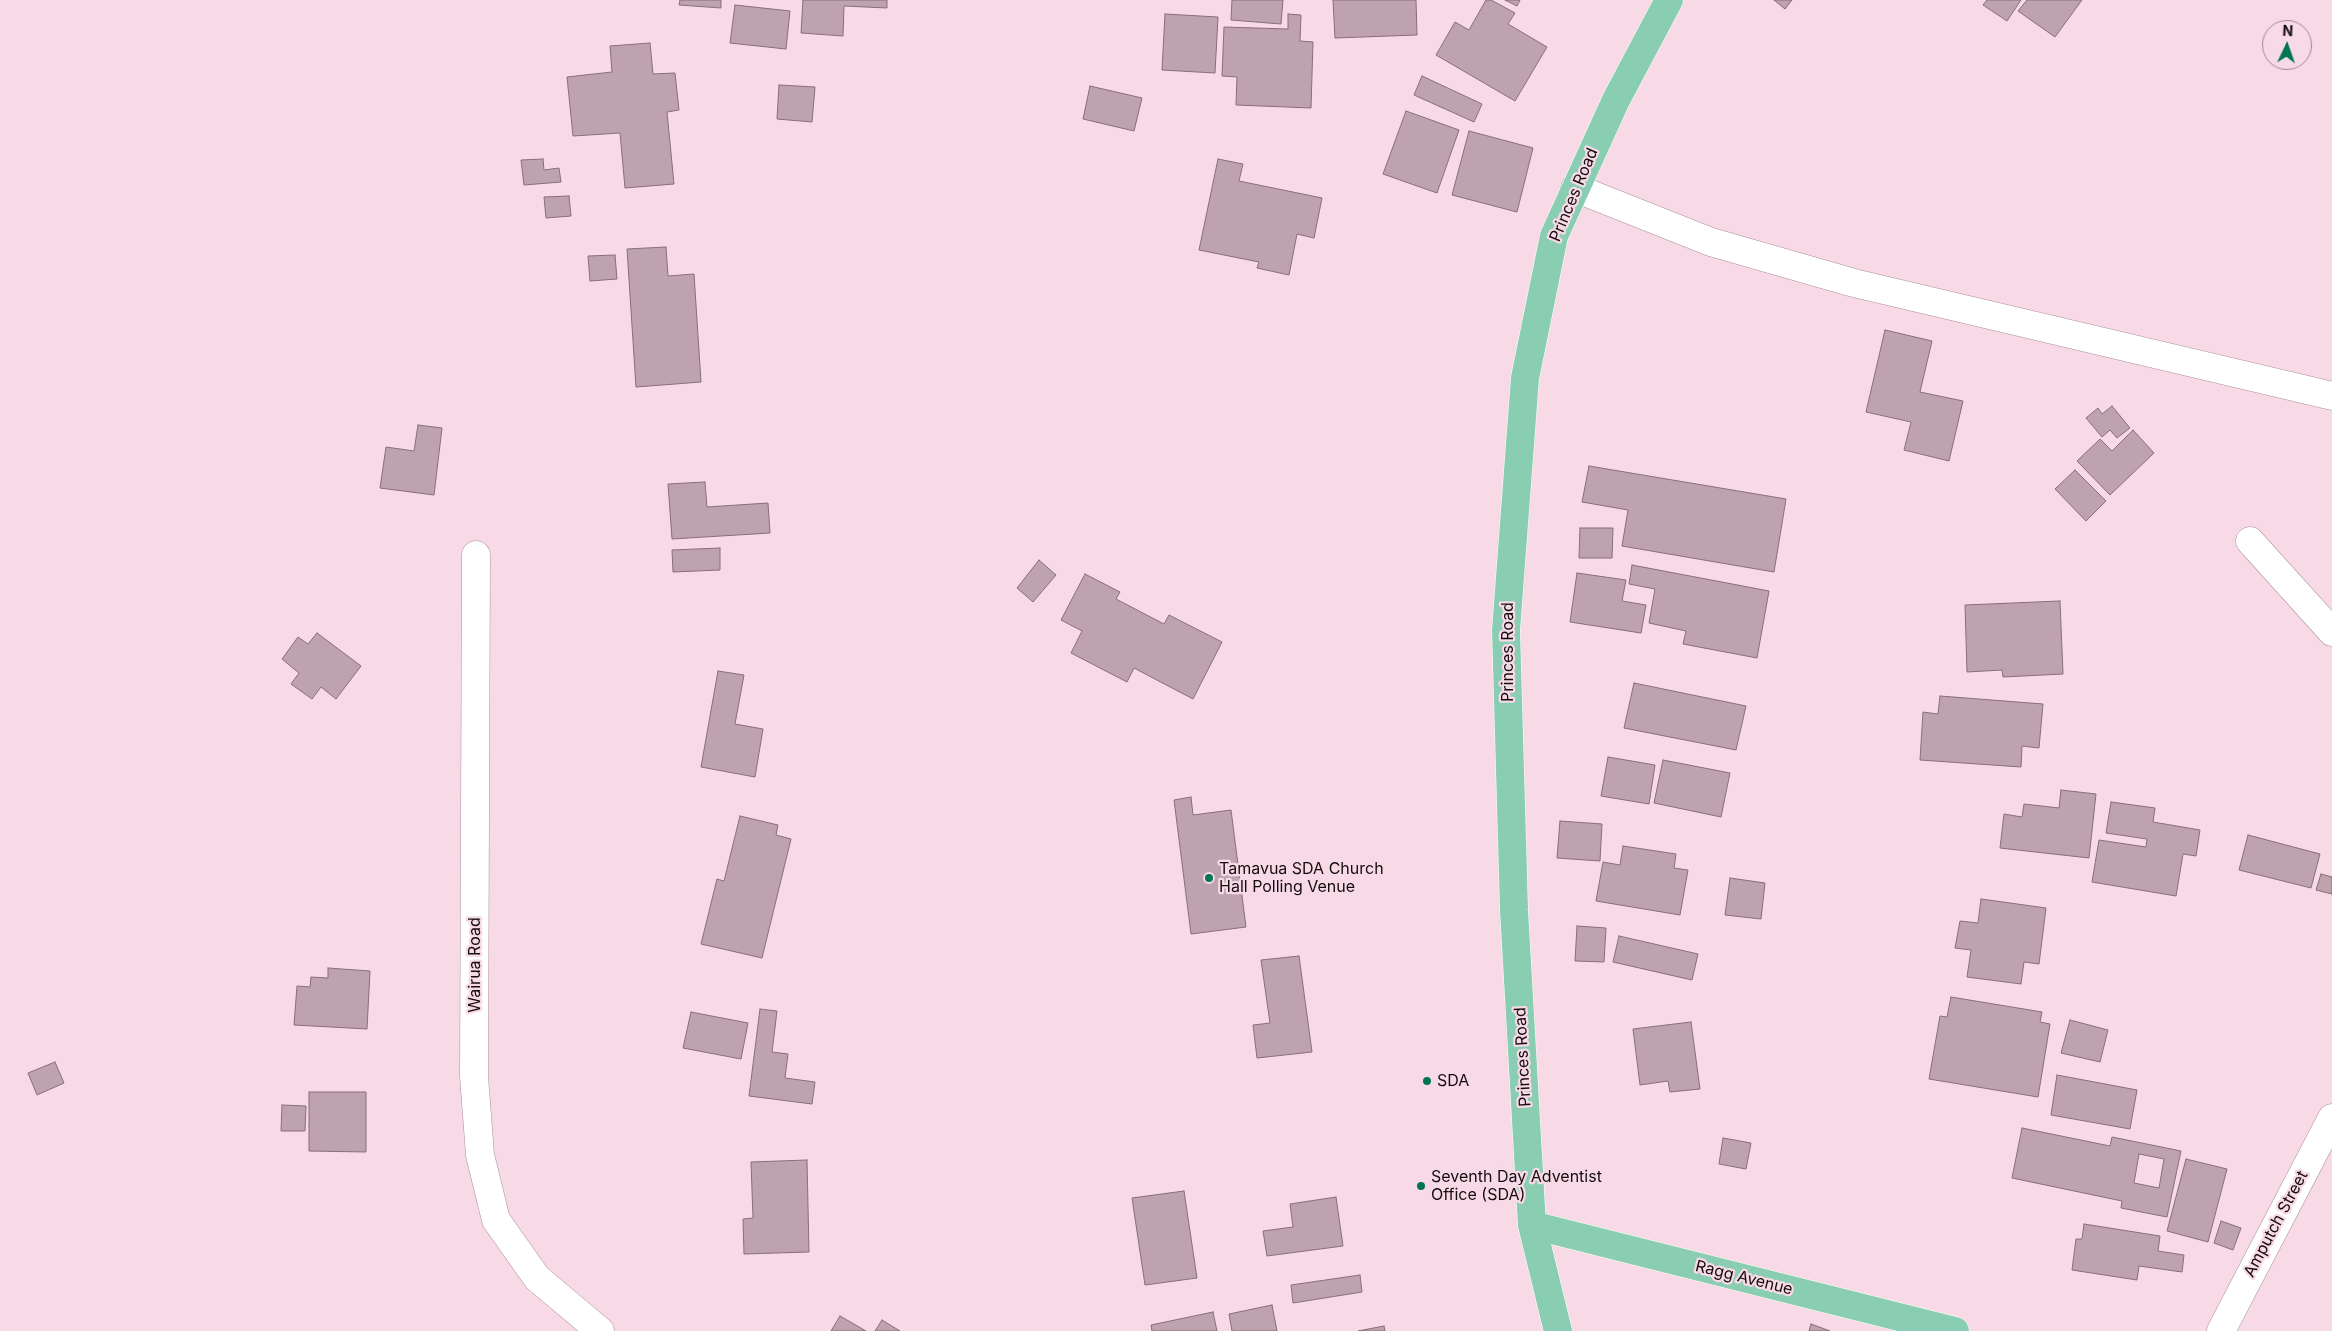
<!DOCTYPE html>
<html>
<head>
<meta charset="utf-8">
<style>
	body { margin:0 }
	#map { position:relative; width:2332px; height:1331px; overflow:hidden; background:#f7dae6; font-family:Inter,sans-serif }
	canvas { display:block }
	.north { position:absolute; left:2262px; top:20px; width:50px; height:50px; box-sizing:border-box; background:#f7dae6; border:1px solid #9d8890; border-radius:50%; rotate:3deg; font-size:14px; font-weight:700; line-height:20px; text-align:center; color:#150c10 }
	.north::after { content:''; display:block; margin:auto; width:18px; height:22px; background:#007550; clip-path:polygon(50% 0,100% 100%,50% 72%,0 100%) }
</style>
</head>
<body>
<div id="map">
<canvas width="2332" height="1331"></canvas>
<div class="north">N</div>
</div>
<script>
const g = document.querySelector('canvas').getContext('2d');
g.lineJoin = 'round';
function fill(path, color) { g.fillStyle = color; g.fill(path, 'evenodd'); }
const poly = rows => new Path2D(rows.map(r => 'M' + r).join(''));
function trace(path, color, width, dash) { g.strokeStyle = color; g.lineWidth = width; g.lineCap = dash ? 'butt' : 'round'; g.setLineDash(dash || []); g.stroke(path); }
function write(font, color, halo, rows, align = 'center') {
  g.font = font + ' Inter,sans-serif'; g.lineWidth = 4.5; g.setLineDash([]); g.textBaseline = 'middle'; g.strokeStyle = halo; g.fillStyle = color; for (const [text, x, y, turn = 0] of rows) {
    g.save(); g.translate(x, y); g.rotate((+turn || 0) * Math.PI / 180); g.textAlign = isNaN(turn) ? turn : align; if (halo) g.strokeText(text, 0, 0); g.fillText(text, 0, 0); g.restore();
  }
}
const building = poly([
	[680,0,721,0,721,8,679,5,680,0],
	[803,0,887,0,887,8,844,6,843,36,801,33,803,0],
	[1232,0,1283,0,1281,24,1231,20,1232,0],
	[1333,0,1416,0,1417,35,1335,38,1333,0],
	[1486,0,1491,0,1515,13,1508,24,1547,47,1515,101,1436,55,1455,22,1469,30,1486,0],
	[1505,0,1520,0,1517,6,1505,0],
	[1774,0,1792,0,1785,9,1774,0],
	[1987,0,2021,0,2007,21,1983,5,1987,0],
	[2027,0,2082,0,2055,37,2018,11,2027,0],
	[735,5,790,11,786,49,730,43,735,5],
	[1165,14,1218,17,1215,73,1162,70,1165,14],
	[1288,14,1301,15,1300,41,1313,42,1311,108,1236,105,1237,77,1222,76,1224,27,1288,29,1288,14],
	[650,43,653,74,675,73,679,110,667,112,674,184,625,188,620,133,573,136,567,77,612,72,610,46,650,43],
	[1422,76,1482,104,1474,122,1414,95,1422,76],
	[779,85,815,87,812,122,777,119,779,85],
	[1090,86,1142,98,1134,131,1083,119,1090,86],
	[1406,111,1459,130,1437,193,1383,174,1406,111],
	[1469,131,1533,148,1517,212,1452,195,1469,131],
	[543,159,544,170,559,168,561,182,524,185,521,160,543,159],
	[1218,159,1243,164,1239,181,1322,198,1314,238,1297,234,1289,275,1257,268,1259,262,1199,250,1218,159],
	[569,196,571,216,546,218,544,197,569,196],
	[666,247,668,276,694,274,701,382,636,387,627,249,666,247],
	[615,255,617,279,590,281,588,256,615,255],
	[1885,330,1932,341,1920,392,1963,401,1949,461,1904,450,1911,422,1866,412,1885,330],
	[2112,406,2130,428,2117,438,2110,430,2102,437,2086,418,2098,408,2102,414,2112,406],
	[418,425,442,428,434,495,380,488,386,447,414,451,418,425],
	[2133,430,2154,453,2110,495,2077,461,2100,439,2112,451,2133,430],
	[1589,466,1786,499,1774,572,1622,546,1628,510,1582,502,1589,466],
	[2075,470,2106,501,2086,521,2055,489,2075,470],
	[705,482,707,507,768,503,770,533,672,539,668,484,705,482],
	[1580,528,1613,528,1612,558,1579,558,1580,528],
	[720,548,720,570,673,572,672,550,720,548],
	[1039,560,1056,575,1033,602,1017,588,1039,560],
	[1632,565,1769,591,1757,658,1683,644,1686,631,1649,623,1655,589,1629,584,1632,565],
	[1577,573,1626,580,1622,601,1646,605,1641,633,1570,622,1577,573],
	[1085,574,1120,592,1116,599,1164,624,1169,615,1222,642,1193,699,1134,668,1127,682,1071,653,1082,631,1061,620,1085,574],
	[2060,601,2063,674,2003,677,2002,670,1967,672,1965,605,2060,601],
	[317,633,361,666,336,699,321,687,312,699,291,684,299,673,282,659,298,637,308,644,317,633],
	[718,671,744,675,735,724,763,729,755,777,701,767,718,671],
	[1634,683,1746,706,1736,750,1624,728,1634,683],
	[1940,696,2043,704,2039,748,2022,746,2021,767,1920,760,1923,712,1938,714,1940,696],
	[1608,757,1655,765,1649,804,1601,796,1608,757],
	[1663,760,1730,773,1721,817,1654,803,1663,760],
	[2061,790,2096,794,2089,858,2000,848,2004,814,2022,817,2024,804,2059,808,2061,790],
	[1191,797,1193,815,1231,810,1246,927,1191,934,1174,800,1191,797],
	[2111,802,2155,808,2153,822,2200,830,2196,856,2183,854,2176,896,2092,882,2099,840,2146,847,2147,839,2106,833,2111,802],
	[740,816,778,825,776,835,791,839,762,958,701,944,717,879,724,881,740,816],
	[1560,821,1602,824,1600,861,1557,858,1560,821],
	[2248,835,2320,854,2311,888,2239,870,2248,835],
	[1623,846,1676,854,1674,868,1688,870,1680,915,1596,901,1603,862,1620,865,1623,846],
	[2321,874,2332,877,2332,894,2316,890,2321,874],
	[1730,878,1765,883,1761,919,1725,915,1730,878],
	[1981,899,2046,908,2039,964,2024,962,2021,984,1967,977,1971,950,1955,948,1960,921,1978,923,1981,899],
	[1577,926,1606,928,1604,962,1575,961,1577,926],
	[1619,936,1698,954,1692,980,1613,962,1619,936],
	[1299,956,1312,1052,1257,1058,1253,1025,1270,1023,1261,960,1299,956],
	[328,968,370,971,367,1029,294,1025,297,986,310,987,311,977,328,978,328,968],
	[1951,997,2042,1012,2040,1022,2050,1024,2038,1097,1929,1079,1940,1016,1947,1017,1951,997],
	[760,1009,777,1011,772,1052,788,1054,785,1078,815,1082,812,1104,749,1096,760,1009],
	[691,1012,748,1023,741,1059,683,1048,691,1012],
	[2070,1020,2108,1030,2100,1062,2061,1053,2070,1020],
	[1691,1022,1700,1089,1670,1092,1668,1081,1640,1085,1633,1029,1691,1022],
	[55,1062,64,1083,37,1095,28,1073,55,1062],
	[2057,1075,2137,1090,2130,1129,2051,1115,2057,1075],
	[309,1092,366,1092,366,1152,309,1151,309,1092],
	[282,1105,306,1106,305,1131,281,1131,282,1105],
	[2022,1128,2110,1146,2112,1137,2181,1151,2167,1217,2121,1208,2122,1201,2012,1178,2022,1128],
	[2139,1154,2164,1159,2159,1188,2134,1183,2139,1154],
	[1723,1138,1751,1143,1746,1169,1719,1164,1723,1138],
	[2186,1159,2227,1169,2208,1242,2167,1231,2186,1159],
	[807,1160,809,1252,744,1254,743,1219,753,1218,751,1162,807,1160],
	[1184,1191,1197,1278,1145,1285,1132,1198,1184,1191],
	[1336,1197,1343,1246,1267,1256,1263,1231,1293,1227,1290,1204,1336,1197],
	[2221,1221,2241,1228,2233,1250,2214,1243,2221,1221],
	[2084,1224,2160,1236,2158,1251,2184,1255,2182,1272,2139,1266,2137,1280,2072,1270,2076,1239,2082,1239,2084,1224],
	[1360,1275,1362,1292,1293,1303,1291,1285,1360,1275],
	[1272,1305,1277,1331,1232,1331,1229,1314,1272,1305],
	[1213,1312,1217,1331,1152,1331,1151,1325,1213,1312],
	[840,1316,866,1331,831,1331,840,1316],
	[882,1320,900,1331,875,1331,882,1320],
	[1811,1324,1830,1331,1809,1331,1811,1324],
	[1384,1326,1385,1331,1358,1331,1384,1326]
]);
fill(building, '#bea3af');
trace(building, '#876e79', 1);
const minor = poly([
	[1575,188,1711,242,1854,283,2332,396],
	[2250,541,2332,632],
	[476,555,474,1076,480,1155,496,1220,537,1278,600,1331],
	[2221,1331,2332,1118]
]);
const major = poly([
	[1532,1225,1955,1331],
	[1558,1331,1532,1225,1514,910,1506,630,1525,378,1554,236,1616,100,1669,0]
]);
trace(minor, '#ab909b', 29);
trace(major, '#fff', 29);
trace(minor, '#fff', 28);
trace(major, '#89cdb2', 28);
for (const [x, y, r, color] of [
	[1209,878,5,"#007550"],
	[1427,1081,5,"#007550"],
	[1421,1186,5,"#007550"]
]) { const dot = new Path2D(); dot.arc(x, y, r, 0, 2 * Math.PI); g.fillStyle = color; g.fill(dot); trace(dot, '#f7dae6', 2); }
write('16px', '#150c10', '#f7dae6', [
	["Princes Road",1574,195,-67],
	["Princes Road",1508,652,-90],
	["Wairua Road",475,965,-90],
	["Princes Road",1523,1057,-93],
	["Amputch Street",2276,1224,-62],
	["Ragg Avenue",1744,1278,14]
]);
write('16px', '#150c10', '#f7dae6', [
	["Tamavua SDA Church",1219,869],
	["Hall Polling Venue",1219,887],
	["SDA",1437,1081],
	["Seventh Day Adventist",1431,1177],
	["Office (SDA)",1431,1195]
], 'left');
</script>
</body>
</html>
